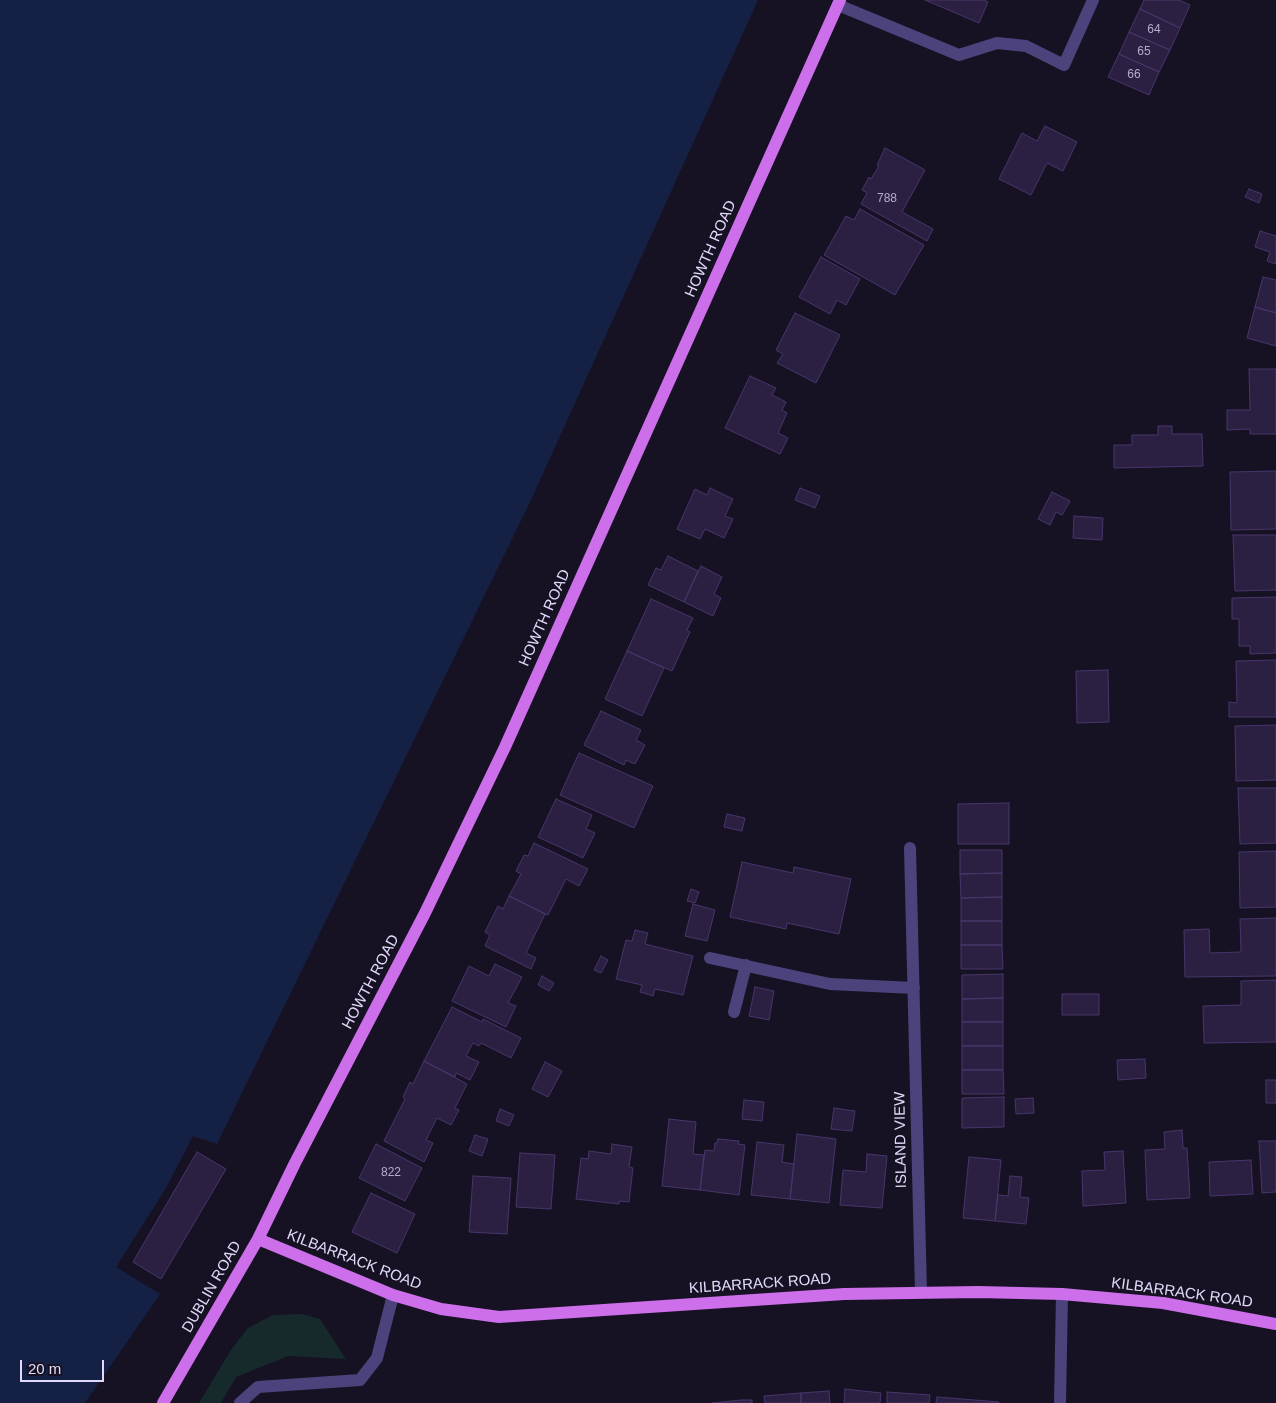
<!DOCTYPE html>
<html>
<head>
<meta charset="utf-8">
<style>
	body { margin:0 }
	#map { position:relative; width:1276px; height:1403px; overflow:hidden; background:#171223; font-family:Helvetica,sans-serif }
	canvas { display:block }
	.scale { position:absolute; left:20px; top:1360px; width:84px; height:22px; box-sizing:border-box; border:2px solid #e1dafa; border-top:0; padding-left:6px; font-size:15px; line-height:18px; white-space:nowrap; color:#e1dafa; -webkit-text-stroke:4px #171223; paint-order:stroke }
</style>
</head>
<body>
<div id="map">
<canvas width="1276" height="1403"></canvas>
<div class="scale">20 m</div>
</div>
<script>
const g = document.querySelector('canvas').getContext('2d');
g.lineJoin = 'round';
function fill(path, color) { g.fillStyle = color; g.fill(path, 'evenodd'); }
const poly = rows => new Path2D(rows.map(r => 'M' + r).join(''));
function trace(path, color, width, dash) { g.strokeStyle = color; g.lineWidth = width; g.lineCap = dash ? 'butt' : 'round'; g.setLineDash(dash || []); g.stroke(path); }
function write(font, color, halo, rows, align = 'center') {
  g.font = font + ' Helvetica,sans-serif'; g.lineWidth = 4; g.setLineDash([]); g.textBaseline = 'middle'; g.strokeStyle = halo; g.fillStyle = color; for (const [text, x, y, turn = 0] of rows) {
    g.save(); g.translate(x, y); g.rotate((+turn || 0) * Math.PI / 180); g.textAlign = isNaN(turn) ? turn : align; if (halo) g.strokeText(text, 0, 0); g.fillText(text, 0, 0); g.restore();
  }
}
fill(poly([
	[302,1314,320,1319,346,1359,288,1356,236,1377,221,1403,199,1403,231,1350,248,1328,273,1315]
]), '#162a2c');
fill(poly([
	[0,0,758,0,531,500,217,1144,193,1136,166,1188,116,1267,160,1294,85,1403,0,1403]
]), '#152144');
const building = poly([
	[925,0,984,0,988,2,979,23,925,0],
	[1144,0,1179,0,1190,5,1180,28,1140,9,1144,0],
	[1140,9,1180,28,1170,50,1129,32,1140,9],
	[1129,32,1170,50,1159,72,1119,54,1129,32],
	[1119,54,1159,72,1149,95,1108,77,1119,54],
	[1045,126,1077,142,1063,171,1047,163,1031,195,999,179,1022,133,1037,141,1045,126],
	[885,148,925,170,902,212,933,229,927,241,861,204,867,193,862,190,869,177,871,179,879,166,877,165,885,148],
	[1249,189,1262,194,1259,203,1245,197,1249,189],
	[860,209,924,245,895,295,824,255,846,216,854,220,860,209],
	[1260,231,1276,236,1276,264,1267,261,1270,252,1255,247,1260,231],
	[821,257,860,279,846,305,837,300,830,314,799,297,821,257],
	[1263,277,1276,280,1276,313,1255,307,1263,277],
	[1255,307,1276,313,1276,346,1247,338,1255,307],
	[795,313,840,335,816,383,777,363,783,354,776,350,795,313],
	[1249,369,1276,369,1276,434,1250,434,1250,429,1227,430,1227,410,1250,410,1249,369],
	[750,376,776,388,772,395,786,402,782,410,787,413,778,433,788,438,780,454,725,428,750,376],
	[1158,426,1172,426,1172,434,1202,434,1203,466,1114,468,1114,445,1132,445,1132,435,1158,435,1158,426],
	[1276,471,1276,529,1231,530,1230,472,1276,471],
	[710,488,733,499,725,516,733,519,724,538,705,529,700,539,677,529,695,489,707,495,710,488],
	[800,488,820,496,815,508,795,500,800,488],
	[1052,492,1070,501,1062,515,1056,512,1050,525,1038,519,1052,492],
	[1074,516,1103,518,1102,540,1073,538,1074,516],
	[1233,535,1276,535,1276,590,1235,591,1233,535],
	[668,556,698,571,684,602,648,585,656,568,661,570,668,556],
	[701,566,722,577,714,594,721,598,713,616,684,602,701,566],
	[1276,597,1276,653,1250,654,1250,646,1239,646,1239,619,1232,619,1232,598,1276,597],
	[651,599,693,618,687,630,690,632,672,671,627,651,651,599],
	[627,651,664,668,642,716,605,699,627,651],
	[1276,660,1276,717,1229,717,1229,702,1237,703,1236,661,1276,660],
	[1108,670,1109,722,1077,723,1076,671,1108,670],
	[601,711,641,730,636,740,645,745,635,764,626,760,624,765,584,745,601,711],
	[1276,725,1276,780,1236,781,1235,726,1276,725],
	[579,753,653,786,634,828,560,795,579,753],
	[1238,788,1276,788,1276,843,1240,844,1238,788],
	[556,799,592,815,586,829,595,833,583,858,538,837,556,799],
	[1009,803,1009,844,958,844,958,804,1009,803],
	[727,814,745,818,742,831,724,827,727,814],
	[534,843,588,869,579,886,566,879,548,915,509,896,521,874,516,871,524,855,528,856,534,843],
	[960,850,1002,850,1002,873,960,874,960,850],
	[1276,851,1276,907,1240,908,1239,852,1276,851],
	[742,862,793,873,794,867,851,879,839,934,787,923,786,929,730,917,742,862],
	[1002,873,1002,897,961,898,960,874,1002,873],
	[691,889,699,892,695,903,687,901,691,889],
	[509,896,545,914,526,953,536,958,531,969,485,946,490,935,485,932,498,906,503,909,509,896],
	[1002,897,1002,921,961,921,961,898,1002,897],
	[693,904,715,910,707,941,685,936,693,904],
	[1276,918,1276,976,1185,977,1184,930,1209,929,1210,953,1241,952,1240,919,1276,918],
	[961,921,1002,921,1002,945,961,945,961,921],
	[635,930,648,933,645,944,693,956,683,995,655,989,653,996,640,992,642,985,616,979,626,940,632,941,635,930],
	[961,945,1002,945,1003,969,961,969,961,945],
	[601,956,608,960,601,973,594,970,601,956],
	[495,964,522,977,508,1003,516,1006,506,1027,452,1001,469,966,489,976,495,964],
	[1003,974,1003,998,962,999,962,975,1003,974],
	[542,976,554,983,549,991,538,985,542,976],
	[1276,980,1276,1042,1204,1043,1203,1006,1241,1005,1241,981,1276,980],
	[755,987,774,991,769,1020,749,1016,755,987],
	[1062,994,1099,994,1099,1015,1062,1015,1062,994],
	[1003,998,1003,1022,962,1022,962,999,1003,998],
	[452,1007,482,1022,483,1019,521,1038,511,1058,481,1043,479,1046,473,1043,466,1056,479,1062,470,1080,456,1073,455,1077,424,1061,452,1007],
	[962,1022,1003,1022,1003,1046,962,1046,962,1022],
	[962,1046,1003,1046,1003,1070,962,1070,962,1046],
	[1145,1059,1146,1078,1118,1080,1117,1060,1145,1059],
	[424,1061,467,1084,455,1108,459,1110,451,1125,437,1118,426,1140,433,1143,424,1162,384,1141,405,1099,403,1097,410,1082,413,1084,424,1061],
	[545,1062,562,1071,548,1097,532,1089,545,1062],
	[962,1070,1003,1070,1004,1094,962,1094,962,1070],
	[1266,1080,1276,1080,1276,1103,1266,1103,1266,1080],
	[1004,1097,1004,1127,962,1128,962,1098,1004,1097],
	[1033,1098,1034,1113,1016,1114,1015,1099,1033,1098],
	[744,1100,764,1102,762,1121,742,1119,744,1100],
	[834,1108,855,1111,852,1131,831,1129,834,1108],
	[500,1109,514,1115,509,1126,496,1121,500,1109],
	[669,1119,696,1122,693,1154,704,1155,700,1190,662,1186,669,1119],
	[1182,1130,1183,1148,1187,1148,1190,1198,1147,1200,1145,1150,1165,1149,1164,1132,1182,1130],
	[797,1134,836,1139,829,1203,790,1199,797,1134],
	[475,1135,488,1139,482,1156,469,1151,475,1135],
	[718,1139,739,1141,738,1144,745,1145,739,1195,700,1190,705,1150,714,1151,715,1143,717,1143,718,1139],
	[1259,1141,1276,1141,1276,1192,1262,1193,1259,1141],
	[757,1142,784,1145,782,1162,794,1164,790,1199,751,1195,757,1142],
	[376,1144,422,1168,405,1201,359,1178,376,1144],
	[612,1144,632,1147,629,1167,633,1168,629,1202,619,1201,619,1204,576,1199,581,1158,588,1159,589,1151,611,1154,612,1144],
	[1123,1151,1126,1203,1083,1206,1082,1171,1105,1170,1104,1152,1123,1151],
	[197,1152,226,1169,161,1279,133,1262,197,1152],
	[520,1153,555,1155,551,1209,516,1207,520,1153],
	[867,1154,887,1156,882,1208,840,1205,843,1170,866,1172,867,1154],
	[969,1157,1001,1160,995,1221,963,1218,969,1157],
	[1251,1160,1253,1194,1210,1196,1209,1162,1251,1160],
	[473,1176,511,1178,507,1234,469,1232,473,1176],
	[1010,1176,1022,1177,1020,1197,1029,1198,1026,1224,995,1221,998,1195,1008,1196,1010,1176],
	[371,1193,415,1214,397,1253,352,1232,371,1193],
	[845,1389,881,1393,880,1403,844,1403,845,1389],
	[829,1391,830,1403,801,1403,801,1393,829,1391],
	[887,1392,930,1395,929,1403,887,1403,887,1392],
	[801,1393,801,1403,765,1403,764,1396,801,1393],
	[937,1397,999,1402,999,1403,936,1403,937,1397],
	[741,1400,752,1400,752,1403,712,1403,741,1400]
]);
fill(building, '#2c2042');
trace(building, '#47366b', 1);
trace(poly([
	[838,5,959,55,997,43,1026,46,1064,65,1093,0],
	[910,848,921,1292],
	[710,958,830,984,914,988],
	[734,1012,746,965],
	[240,1403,258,1387,360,1380,377,1358,393,1295],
	[1060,1403,1062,1294]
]), '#4d437c', 12);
trace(poly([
	[258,1239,393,1295,441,1309,499,1317,844,1294,978,1292,1062,1294,1163,1303,1276,1324],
	[163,1403,258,1239,295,1163,425,913,505,747,840,0]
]), '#cd6feb', 12);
write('12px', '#b4accc', null, [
	["64",1154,30],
	["65",1144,52],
	["66",1134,75],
	["788",887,199],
	["822",391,1173]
]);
write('15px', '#e1dafa', '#171223', [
	["HOWTH ROAD",711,249,-66],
	["HOWTH ROAD",545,618,-66],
	["HOWTH ROAD",371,982,-62],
	["ISLAND VIEW",901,1140,-91],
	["KILBARRACK ROAD",354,1260,21],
	["KILBARRACK ROAD",760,1284,-4],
	["DUBLIN ROAD",212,1287,-60],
	["KILBARRACK ROAD",1182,1293,8]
]);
</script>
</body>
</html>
